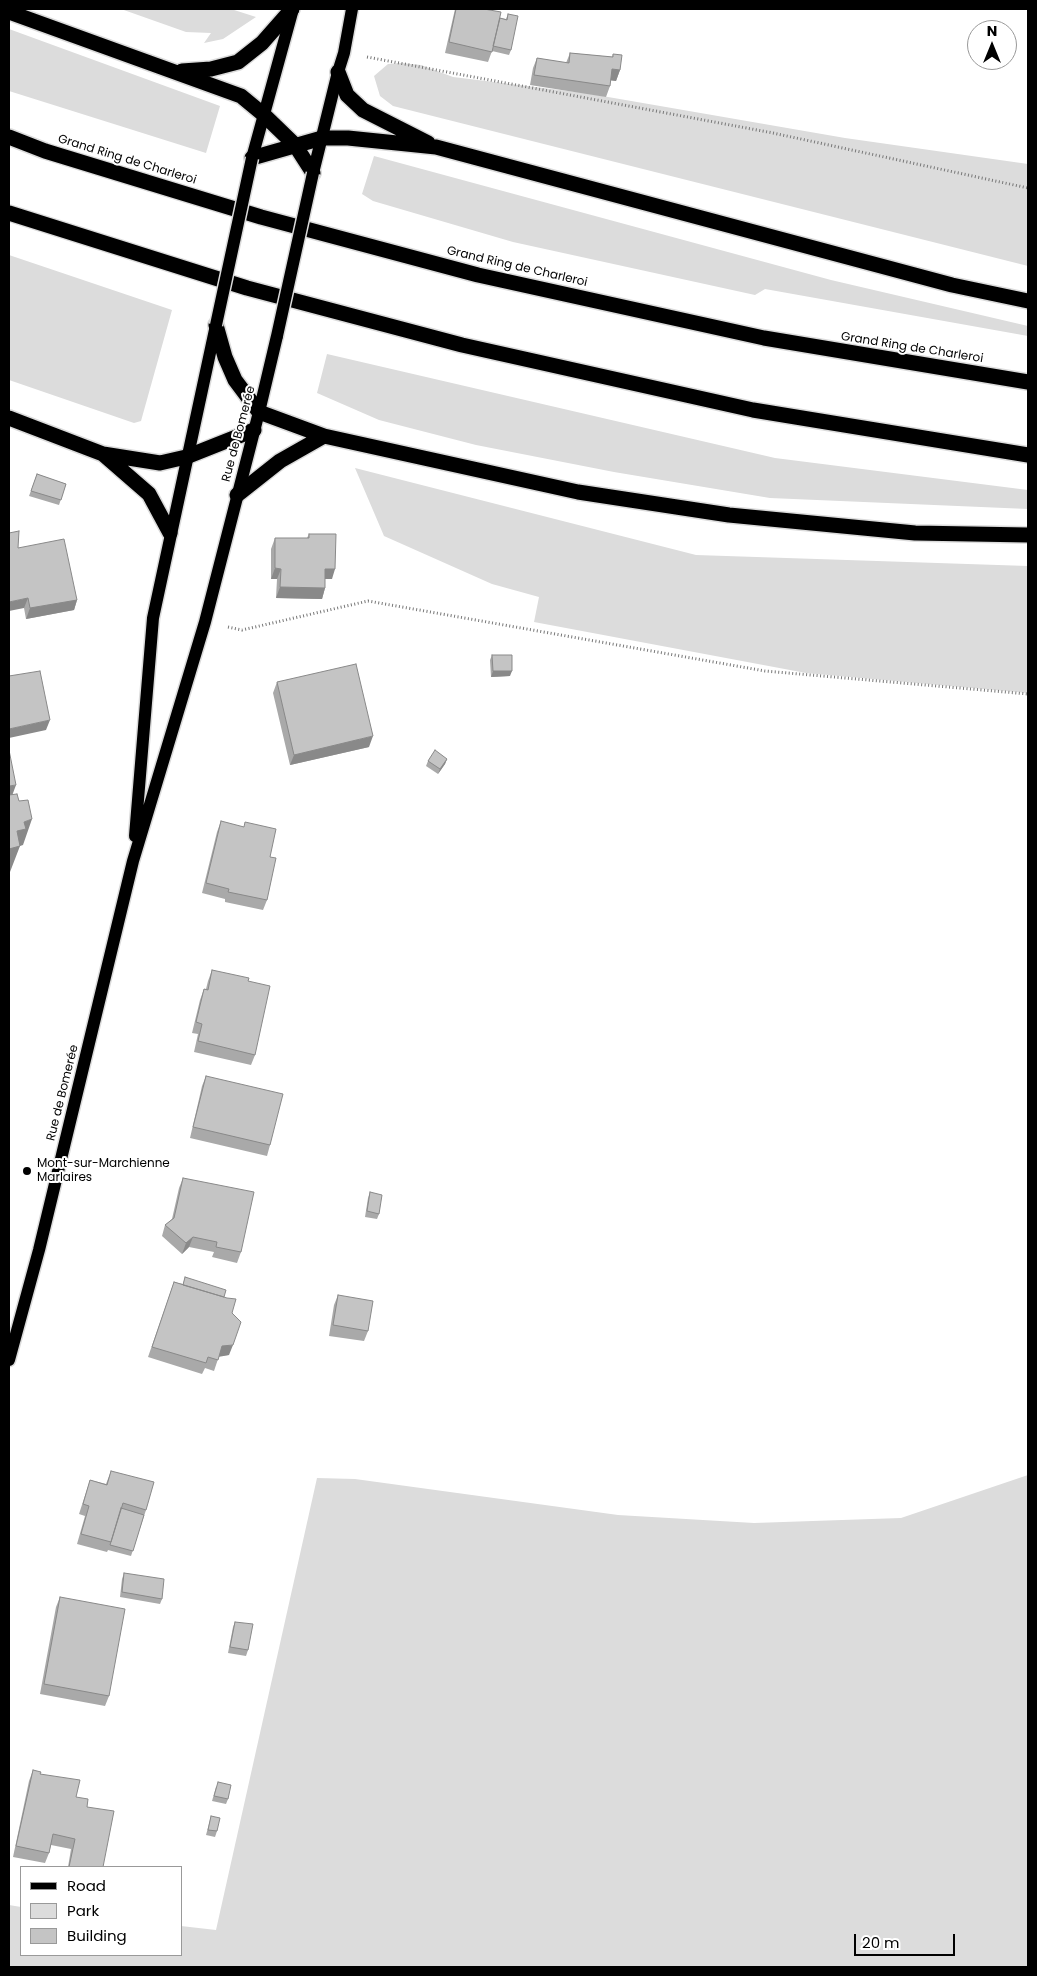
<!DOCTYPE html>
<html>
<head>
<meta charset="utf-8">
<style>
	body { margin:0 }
	#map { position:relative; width:1037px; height:1976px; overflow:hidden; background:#fff; font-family:Poppins,sans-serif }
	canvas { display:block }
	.frame { position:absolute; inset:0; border:10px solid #000; pointer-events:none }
	.legend { position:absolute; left:20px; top:1866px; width:162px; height:90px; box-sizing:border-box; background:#fff; border:1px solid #999; margin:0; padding:6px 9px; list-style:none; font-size:15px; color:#000 }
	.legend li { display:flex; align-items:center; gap:10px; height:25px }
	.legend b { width:25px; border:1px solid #999 }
	.north { position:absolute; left:967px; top:20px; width:50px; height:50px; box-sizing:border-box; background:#fff; border:1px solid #999; border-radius:50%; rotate:0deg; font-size:14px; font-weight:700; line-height:20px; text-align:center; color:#000 }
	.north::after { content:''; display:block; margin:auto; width:18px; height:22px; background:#000; clip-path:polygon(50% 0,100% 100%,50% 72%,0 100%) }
	.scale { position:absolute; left:854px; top:1934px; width:101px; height:22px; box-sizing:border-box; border:2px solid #000; border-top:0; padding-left:6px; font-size:15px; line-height:18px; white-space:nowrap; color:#000; -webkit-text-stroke:4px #fff; paint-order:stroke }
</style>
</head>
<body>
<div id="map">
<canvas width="1037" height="1976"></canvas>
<div class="frame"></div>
<ul class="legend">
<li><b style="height:6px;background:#000"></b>Road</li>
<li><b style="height:14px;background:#dcdcdc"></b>Park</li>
<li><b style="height:14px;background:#c4c4c4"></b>Building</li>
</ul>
<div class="north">N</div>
<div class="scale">20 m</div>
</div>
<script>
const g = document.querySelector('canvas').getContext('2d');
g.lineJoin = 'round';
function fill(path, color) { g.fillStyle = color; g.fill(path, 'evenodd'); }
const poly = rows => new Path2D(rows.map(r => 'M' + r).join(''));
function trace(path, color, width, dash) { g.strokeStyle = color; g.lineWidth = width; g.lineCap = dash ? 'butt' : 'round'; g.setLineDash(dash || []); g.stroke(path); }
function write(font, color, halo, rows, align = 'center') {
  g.font = font + ' Poppins,sans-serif'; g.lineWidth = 4; g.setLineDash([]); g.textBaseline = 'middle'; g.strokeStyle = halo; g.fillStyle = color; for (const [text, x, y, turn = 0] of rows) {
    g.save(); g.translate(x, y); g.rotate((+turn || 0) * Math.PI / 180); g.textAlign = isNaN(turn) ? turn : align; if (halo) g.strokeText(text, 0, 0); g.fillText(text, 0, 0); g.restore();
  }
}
fill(poly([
	[121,9,231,9,256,17,223,39,204,43,211,33,186,32],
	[9,29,220,106,206,153,9,91],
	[401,63,421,65,453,77,585,93,845,138,1028,164,1028,266,393,106,380,96,374,76,388,64],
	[374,156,831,280,1028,326,1028,336,765,289,755,295,513,242,373,201,362,194],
	[9,255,172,310,141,421,134,423,9,380],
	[327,354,775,458,1028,490,1028,509,770,498,614,472,476,445,379,420,317,393],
	[355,468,696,555,1028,566,1028,693,806,673,534,622,539,597,492,584,384,536],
	[1028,1475,1028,1967,9,1967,9,1905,21,1907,21,1955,181,1955,181,1926,216,1930,317,1478,355,1479,618,1515,754,1523,901,1518]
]), '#dcdcdc');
const major = poly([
	[252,158,293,9],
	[313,173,338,72,344,53,352,9],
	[135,836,153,618,216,325],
	[9,1360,39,1250,133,861,205,622,259,412,277,336]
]);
const highway = poly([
	[9,12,241,96,264,115,295,145,313,173],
	[182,71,211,69,238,62,262,43,292,9],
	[338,72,347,95,363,110,428,143],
	[9,137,45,151,261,217,478,275,764,338,1028,382],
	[252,158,322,138,348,138,436,147,952,285,1028,301],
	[9,213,247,288,462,345,753,410,1028,455],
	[216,325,225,357,235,380,259,412,324,436,578,492,729,515,915,533,1028,535],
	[9,418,103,454,160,463,186,457,254,430],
	[103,454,149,494,170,533],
	[237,495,280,461,324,436]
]);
trace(major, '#dbdbdb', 15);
trace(highway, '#dbdbdb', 18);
trace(poly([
	[367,57,773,133,1028,188],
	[228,627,242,630,368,601,765,671,1028,694]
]), '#777', 3, [1, 2.5]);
trace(major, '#000', 12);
trace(highway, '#000', 15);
const majorBridge = poly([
	[216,325,252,158],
	[277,336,313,173]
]);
trace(majorBridge, '#dbdbdb', 15, []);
trace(majorBridge, '#000', 12);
fill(poly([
	[455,9,484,9,500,18,506,19,508,14,511,50,509,55,492,51,488,62,445,53],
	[570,53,612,57,613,54,620,70,616,81,610,80,610,86,606,97,530,85,533,68,537,58,566,63],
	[37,474,66,484,59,505,29,496],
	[309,534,332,579,325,579,325,588,322,599,276,598,277,579,271,579,271,549,275,538,307,538],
	[18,548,77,600,74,610,26,619,24,608],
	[492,655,510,676,491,677,490,660],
	[277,682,369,747,290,765,273,693],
	[447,759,445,764,438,774,426,766,428,761],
	[221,821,270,857,267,900,263,910,225,902,225,899,202,893,217,832],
	[212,970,248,981,255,1055,251,1065,194,1052,198,1034,192,1033,200,1000,204,989,206,989,208,981],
	[206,1076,270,1145,267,1156,190,1138,202,1086],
	[183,1178,241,1252,237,1263,212,1257,214,1252,189,1247,182,1254,162,1236,165,1225,172,1219,179,1188],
	[370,1192,379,1214,377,1219,365,1217,368,1198],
	[185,1277,224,1297,232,1313,229,1355,219,1356,214,1371,205,1368,202,1374,148,1357,174,1282,183,1284],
	[338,1295,368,1331,364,1341,329,1336,334,1305],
	[111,1471,146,1510,131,1556,108,1550,107,1552,77,1544,85,1516,79,1514,90,1480,106,1484],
	[124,1573,162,1599,160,1604,120,1597,122,1579],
	[60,1597,109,1696,105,1706,40,1694,56,1607],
	[235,1622,248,1650,246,1656,228,1653,233,1627],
	[33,1770,40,1774,76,1797,87,1807,103,1867,68,1867,71,1849,51,1845,49,1853,45,1863,13,1857,29,1781],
	[216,1787,228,1799,226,1804,212,1801],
	[211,1816,217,1831,215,1837,206,1835]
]), '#a9a9a9');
fill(poly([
	[612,69,620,70,616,81,608,80],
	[275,568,281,569,277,579,271,579],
	[325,569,335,569,332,579,321,579],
	[280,587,325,588,322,599,276,598],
	[28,598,24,608,9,611,9,602],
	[77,600,74,610,26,619,30,608],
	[493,671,512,671,510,676,491,677],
	[50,720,46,730,9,738,9,729],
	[373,736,369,747,290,765,294,755],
	[447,759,445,764,438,774,440,769],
	[16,785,9,804,9,786],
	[32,819,23,845,20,846,10,872,9,872,9,849,17,831,24,822],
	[193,1237,189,1247,182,1254,186,1243],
	[233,1345,229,1355,218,1357,222,1346]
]), '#898989');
const building = poly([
	[456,9,484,9,501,12,492,52,449,42,456,9],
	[508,14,518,16,511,50,493,46,500,18,507,20,508,14],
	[570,53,613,57,613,54,622,55,620,70,612,69,610,86,534,75,537,58,569,63,570,53],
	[37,474,66,484,61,500,31,491,37,474],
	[19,531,18,548,64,539,77,600,30,608,28,598,9,602,9,533,19,531],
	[309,534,336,534,335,569,325,569,325,588,280,587,281,569,275,568,275,538,309,538,309,534],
	[492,655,512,655,512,671,493,671,492,655],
	[356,664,373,736,294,755,277,682,356,664],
	[40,671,50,720,9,729,9,676,40,671],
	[9,750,16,785,9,786,9,750],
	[435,750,447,759,440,769,428,761,435,750],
	[17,794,19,801,28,800,32,819,24,822,26,829,17,831,20,846,9,849,9,795,17,794],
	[221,821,244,827,245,822,276,829,270,857,276,858,267,900,228,892,229,889,206,883,221,821],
	[212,970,249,978,248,981,270,986,255,1055,198,1041,202,1024,196,1022,204,989,208,990,212,970],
	[206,1076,283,1094,270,1145,193,1127,206,1076],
	[183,1178,254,1192,241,1252,216,1247,217,1242,193,1237,186,1243,165,1225,174,1218,183,1178],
	[370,1192,382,1195,379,1214,367,1211,370,1192],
	[185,1277,226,1290,224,1297,183,1285,185,1277],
	[174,1282,227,1298,236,1299,232,1313,241,1322,233,1345,222,1346,218,1360,208,1357,206,1363,152,1347,174,1282],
	[338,1295,373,1301,368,1331,333,1325,338,1295],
	[111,1471,154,1482,146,1510,123,1503,111,1542,81,1534,89,1506,83,1504,90,1480,107,1485,111,1471],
	[121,1508,144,1515,133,1551,110,1545,121,1508],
	[124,1573,164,1579,162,1599,122,1592,124,1573],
	[60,1597,125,1609,109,1696,44,1684,60,1597],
	[235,1622,253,1624,248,1650,230,1647,235,1622],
	[33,1770,41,1772,40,1774,80,1780,76,1797,88,1799,87,1807,114,1811,103,1867,69,1867,75,1839,53,1834,49,1853,16,1846,33,1770],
	[218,1782,231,1785,228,1799,214,1796,218,1782],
	[211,1816,220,1818,217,1831,208,1830,211,1816]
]);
fill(building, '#c4c4c4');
trace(building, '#898989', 1);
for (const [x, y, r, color] of [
	[27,1171,5,"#000"]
]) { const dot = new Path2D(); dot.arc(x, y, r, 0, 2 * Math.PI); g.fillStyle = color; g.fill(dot); trace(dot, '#fff', 2); }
write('12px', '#000', '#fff', [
	["Grand Ring de Charleroi",127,160,17],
	["Grand Ring de Charleroi",517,267,13],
	["Grand Ring de Charleroi",912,348,9],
	["Rue de Bomerée",239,434,-75],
	["Rue de Bomerée",63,1093,-76]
]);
write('12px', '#000', '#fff', [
	["Mont-sur-Marchienne",37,1164],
	["Marlaires",37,1178]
], 'left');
</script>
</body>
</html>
